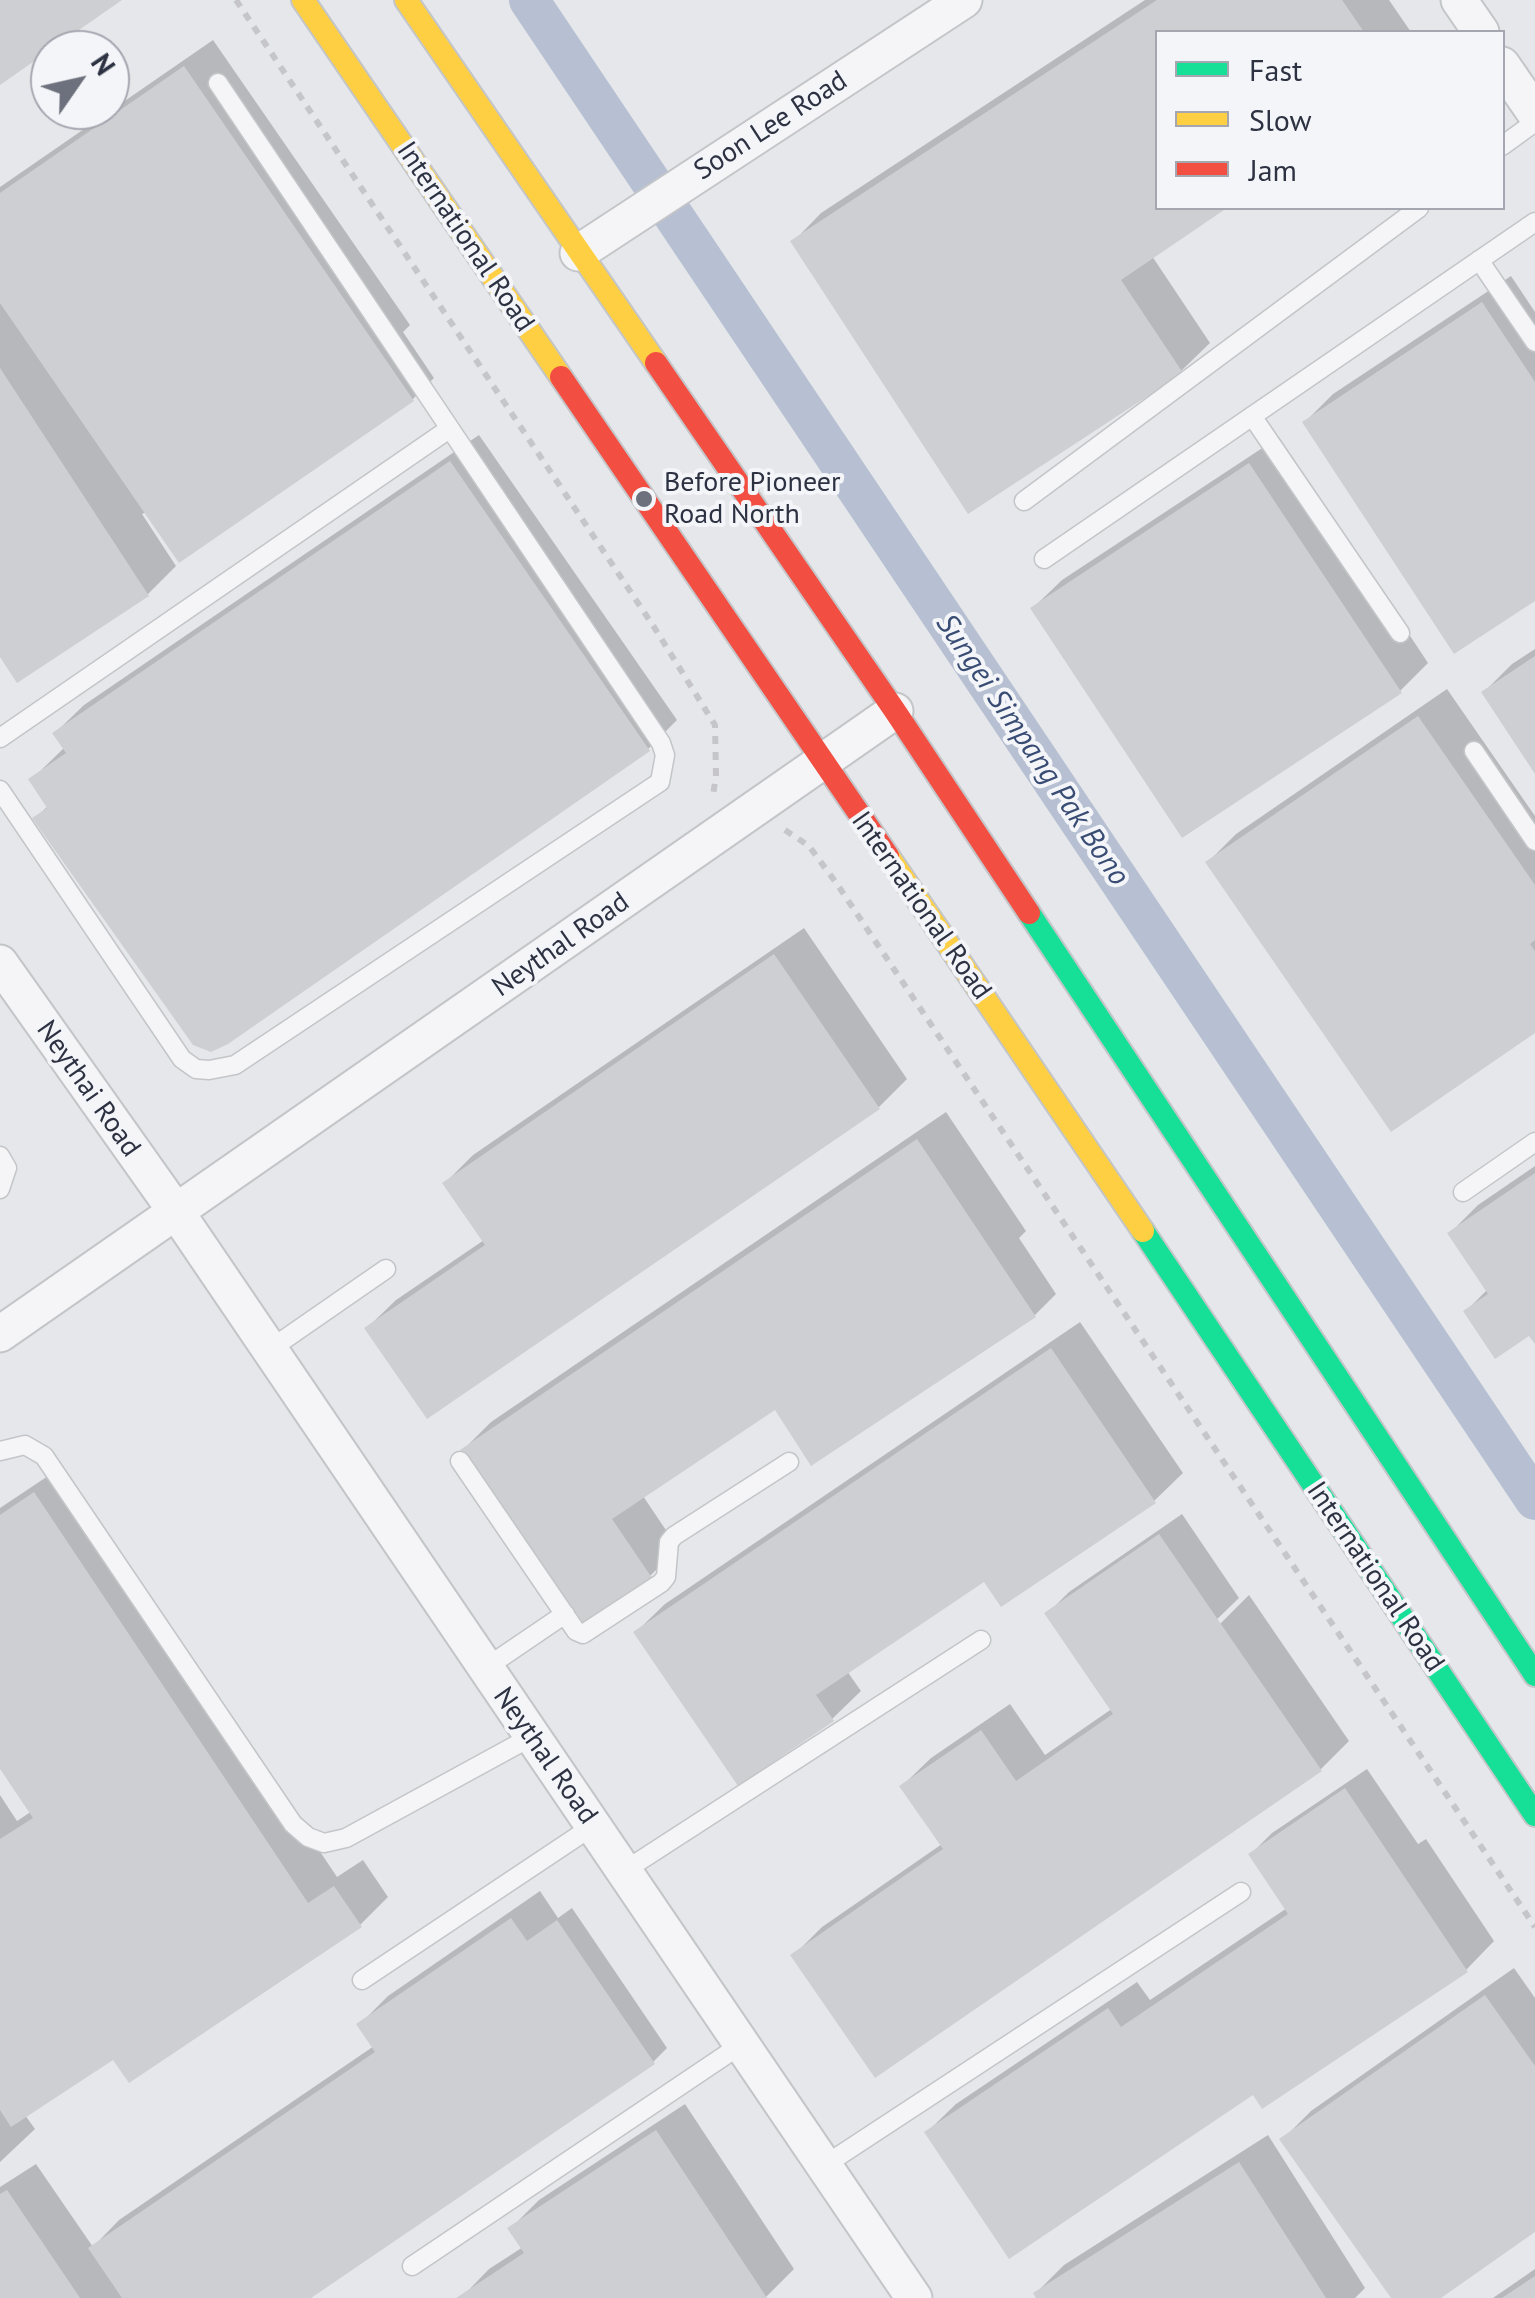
<!DOCTYPE html>
<html>
<head>
<meta charset="utf-8">
<style>
	body { margin:0 }
	#map { position:relative; width:1535px; height:2298px; overflow:hidden; background:#e5e7ea; font-family:"PT Sans",sans-serif }
	canvas { display:block }
	.legend { position:absolute; left:1155px; top:30px; width:350px; height:180px; box-sizing:border-box; background:#f4f5f8; border:2px solid #a4a7b0; margin:0; padding:12px 18px; list-style:none; font-size:30px; color:#2d3243 }
	.legend li { display:flex; align-items:center; gap:20px; height:50px }
	.legend b { width:50px; border:2px solid #a4a7b0 }
	.north { position:absolute; left:30px; top:30px; width:100px; height:100px; box-sizing:border-box; background:#f4f5f8; border:2px solid #a4a7b0; border-radius:50%; rotate:56deg; font-size:28px; font-weight:700; line-height:40px; text-align:center; color:#2d3243 }
	.north::after { content:''; display:block; margin:auto; width:35px; height:45px; background:#6d717d; clip-path:polygon(50% 0,100% 100%,50% 72%,0 100%) }
</style>
</head>
<body>
<div id="map">
<canvas width="1535" height="2298"></canvas>
<ul class="legend">
<li><b style="height:12px;background:#16e098"></b>Fast</li>
<li><b style="height:12px;background:#ffcf43"></b>Slow</li>
<li><b style="height:12px;background:#f24e42"></b>Jam</li>
</ul>
<div class="north">N</div>
</div>
<script>
const g = document.querySelector('canvas').getContext('2d');
g.lineJoin = 'round';
function fill(path, color) { g.fillStyle = color; g.fill(path, 'evenodd'); }
const poly = rows => new Path2D(rows.map(r => 'M' + r).join(''));
function trace(path, color, width, dash) { g.strokeStyle = color; g.lineWidth = width; g.lineCap = dash ? 'butt' : 'round'; g.setLineDash(dash || []); g.stroke(path); }
function write(font, color, halo, rows, align = 'center') {
  g.font = font + ' "PT Sans",sans-serif'; g.lineWidth = 8; g.setLineDash([]); g.textBaseline = 'middle'; g.strokeStyle = halo; g.fillStyle = color; for (const [text, x, y, turn = 0] of rows) {
    g.save(); g.translate(x, y); g.rotate((+turn || 0) * Math.PI / 180); g.textAlign = isNaN(turn) ? turn : align; if (halo) g.strokeText(text, 0, 0); g.fillText(text, 0, 0); g.restore();
  }
}
fill(poly([
	[1145,0,1389,0,1411,32,1158,32,1158,208,1223,208,1152,256,1210,343,1181,371,793,242,821,213],
	[213,40,410,325,403,332,434,378,413,399,179,560,146,512,142,514,176,566,148,594,18,680,0,653,0,187],
	[1511,276,1535,312,1535,598,1305,422,1333,394],
	[479,435,677,720,648,749,226,1042,35,818,48,806,31,780,65,747,55,733,84,705],
	[1279,437,1428,663,1400,691,1033,608,1062,580],
	[1535,649,1535,769,1484,692,1512,664],
	[1447,689,1535,816,1535,1030,1208,862,1236,834],
	[804,928,907,1079,879,1107,427,1416,367,1328,396,1300,484,1240,445,1183,473,1155],
	[946,1112,1026,1231,1019,1238,1056,1294,1035,1315,776,1407,643,1496,678,1548,650,1576,463,1450,491,1422],
	[1535,1166,1535,1340,1530,1332,1466,1311,1488,1289,1450,1233,1478,1205],
	[1080,1322,1183,1473,1154,1501,984,1579,847,1671,861,1691,832,1719,636,1632,665,1604],
	[63,1466,337,1877,363,1860,388,1897,360,1925,114,2056,25,2115,35,2129,0,2162,0,1795,17,1821,32,1811,0,1764,0,1508],
	[1182,1514,1239,1598,1208,1628,1212,1632,1249,1595,1349,1741,1321,1769,794,1955,822,1927,942,1844,902,1786,931,1758,1010,1704,1045,1755,1113,1708,1047,1614,1069,1592],
	[1367,1769,1418,1844,1426,1839,1494,1941,1466,1970,1254,2092,927,2132,956,2104,1137,1982,1150,2000,1287,1908,1251,1854,1272,1833],
	[540,1891,558,1918,572,1908,667,2048,653,2062,307,2298,0,2298,0,2187,36,2164,93,2247,119,2220,374,2046,360,2024,388,1996],
	[1514,1968,1535,1998,1535,2229,1436,2298,1394,2298,1283,2139,1311,2111],
	[685,2104,794,2269,766,2297,461,2298,489,2269,523,2247,510,2229,539,2200],
	[1268,2135,1365,2288,1355,2298,1039,2298,1036,2293,1064,2265],
	[1535,2269,1535,2298,1493,2298]
]), '#0003');
trace(poly([
	[529,0,1535,1500]
]), '#b6c0d2', 40);
fill(poly([
	[0,0,122,0,0,85],
	[1157,0,1342,0,1364,32,1158,32,1158,208,1227,208,1121,280,1183,373,968,514,790,241],
	[184,66,414,401,179,563,0,303,0,193],
	[1482,302,1535,382,1535,601,1454,654,1302,422],
	[0,368,149,596,17,683,0,657],
	[450,461,650,751,228,1044,211,1052,193,1045,32,818,47,808,28,779,66,753,52,733],
	[1249,463,1402,693,1182,838,1030,608],
	[1535,656,1535,774,1481,692],
	[1418,716,1535,885,1535,940,1530,944,1535,951,1535,1033,1391,1132,1205,862],
	[774,954,880,1109,427,1419,364,1328,485,1245,442,1183],
	[917,1139,1036,1317,811,1466,775,1410,612,1519,652,1578,579,1627,460,1450],
	[1535,1173,1535,1344,1529,1336,1495,1359,1463,1311,1488,1294,1447,1233],
	[1051,1348,1156,1503,1001,1607,984,1582,816,1695,834,1721,738,1786,633,1632],
	[34,1492,308,1903,334,1886,362,1927,129,2083,113,2060,11,2127,0,2110,0,1839,33,1818,0,1769,0,1515],
	[1159,1534,1322,1771,875,2078,790,1955,943,1849,899,1786,981,1730,1016,1781,1113,1714,1044,1613],
	[1345,1788,1468,1972,1262,2109,1253,2095,1009,2259,924,2132,1108,2008,1121,2027,1288,1914,1248,1854],
	[511,1918,527,1941,557,1920,655,2064,311,2298,122,2298,88,2248,375,2052,356,2024],
	[1485,1995,1535,2066,1535,2232,1441,2298,1391,2298,1279,2139],
	[656,2130,767,2298,456,2298,524,2253,507,2228],
	[1239,2162,1326,2298,1036,2298,1033,2293],
	[7,2190,80,2298,0,2298,0,2194],
	[1535,2276,1535,2298,1502,2298]
]), '#cecfd2');
const lane = poly([
	[1502,146,1535,122],
	[1479,260,1535,342],
	[1252,416,1400,633],
	[1024,501,1419,208],
	[1044,559,1535,222],
	[0,738,449,429],
	[1474,751,1535,841],
	[0,790,182,1059,196,1069,209,1070,235,1065,660,782,665,755,661,743,218,83],
	[0,1156,7,1168,0,1189],
	[1463,1192,1535,1142],
	[269,1350,386,1269],
	[0,1451,25,1445,44,1456,293,1824,308,1837,324,1843,346,1838,531,1737],
	[460,1461,576,1631,583,1634,661,1583,666,1577,669,1542,674,1536,789,1462],
	[484,1669,565,1614],
	[624,1871,981,1640],
	[362,1980,593,1826],
	[825,2165,1241,1892],
	[412,2266,742,2044]
]);
const street = poly([
	[1459,0,1481,32],
	[1502,65,1535,113],
	[578,253,964,0],
	[0,963,177,1213,914,2298],
	[0,1334,895,711]
]);
const fast = poly([
	[1029,913,1535,1675],
	[1143,1231,1535,1815]
]);
const slow = poly([
	[303,0,561,377],
	[406,0,656,363],
	[888,856,1143,1231]
]);
const jam = poly([
	[656,363,895,711,1029,913],
	[561,377,888,856]
]);
trace(lane, '#c3c5c8', 21);
trace(street, '#c3c5c8', 39);
trace(fast, '#c3c5c8', 26);
trace(slow, '#c3c5c8', 26);
trace(jam, '#c3c5c8', 26);
trace(poly([
	[236,0,654,627,715,725,716,776,713,795],
	[785,830,809,846,837,884,1535,1927]
]), '#c5c5ca', 6, [8, 8]);
trace(lane, '#f5f5f7', 18);
trace(street, '#f5f5f7', 35);
trace(fast, '#16e098', 22);
trace(slow, '#ffcf43', 22);
trace(jam, '#f24e42', 22);
for (const [x, y, r, color] of [
	[644,499,10,"#6d717d"]
]) { const dot = new Path2D(); dot.arc(x, y, r, 0, 2 * Math.PI); g.fillStyle = color; g.fill(dot); trace(dot, '#f4f5f8', 4); }
write('28px', '#2d3243', '#f4f5f8', [
	["Soon Lee Road",771,126,-33],
	["International Road",465,237,56],
	["International Road",921,906,55],
	["Neythal Road",561,945,-35],
	["Neythai Road",88,1089,55],
	["International Road",1375,1577,56],
	["Neythal Road",545,1756,55]
]);
write('28px', '#2d3243', '#f4f5f8', [
	["Before Pioneer",664,483],
	["Road North",664,515]
], 'left');
write('italic 30px', '#394c74', '#f4f5f8', [
	["Sungei Simpang Pak Bono",1032,750,56]
]);
</script>
</body>
</html>
